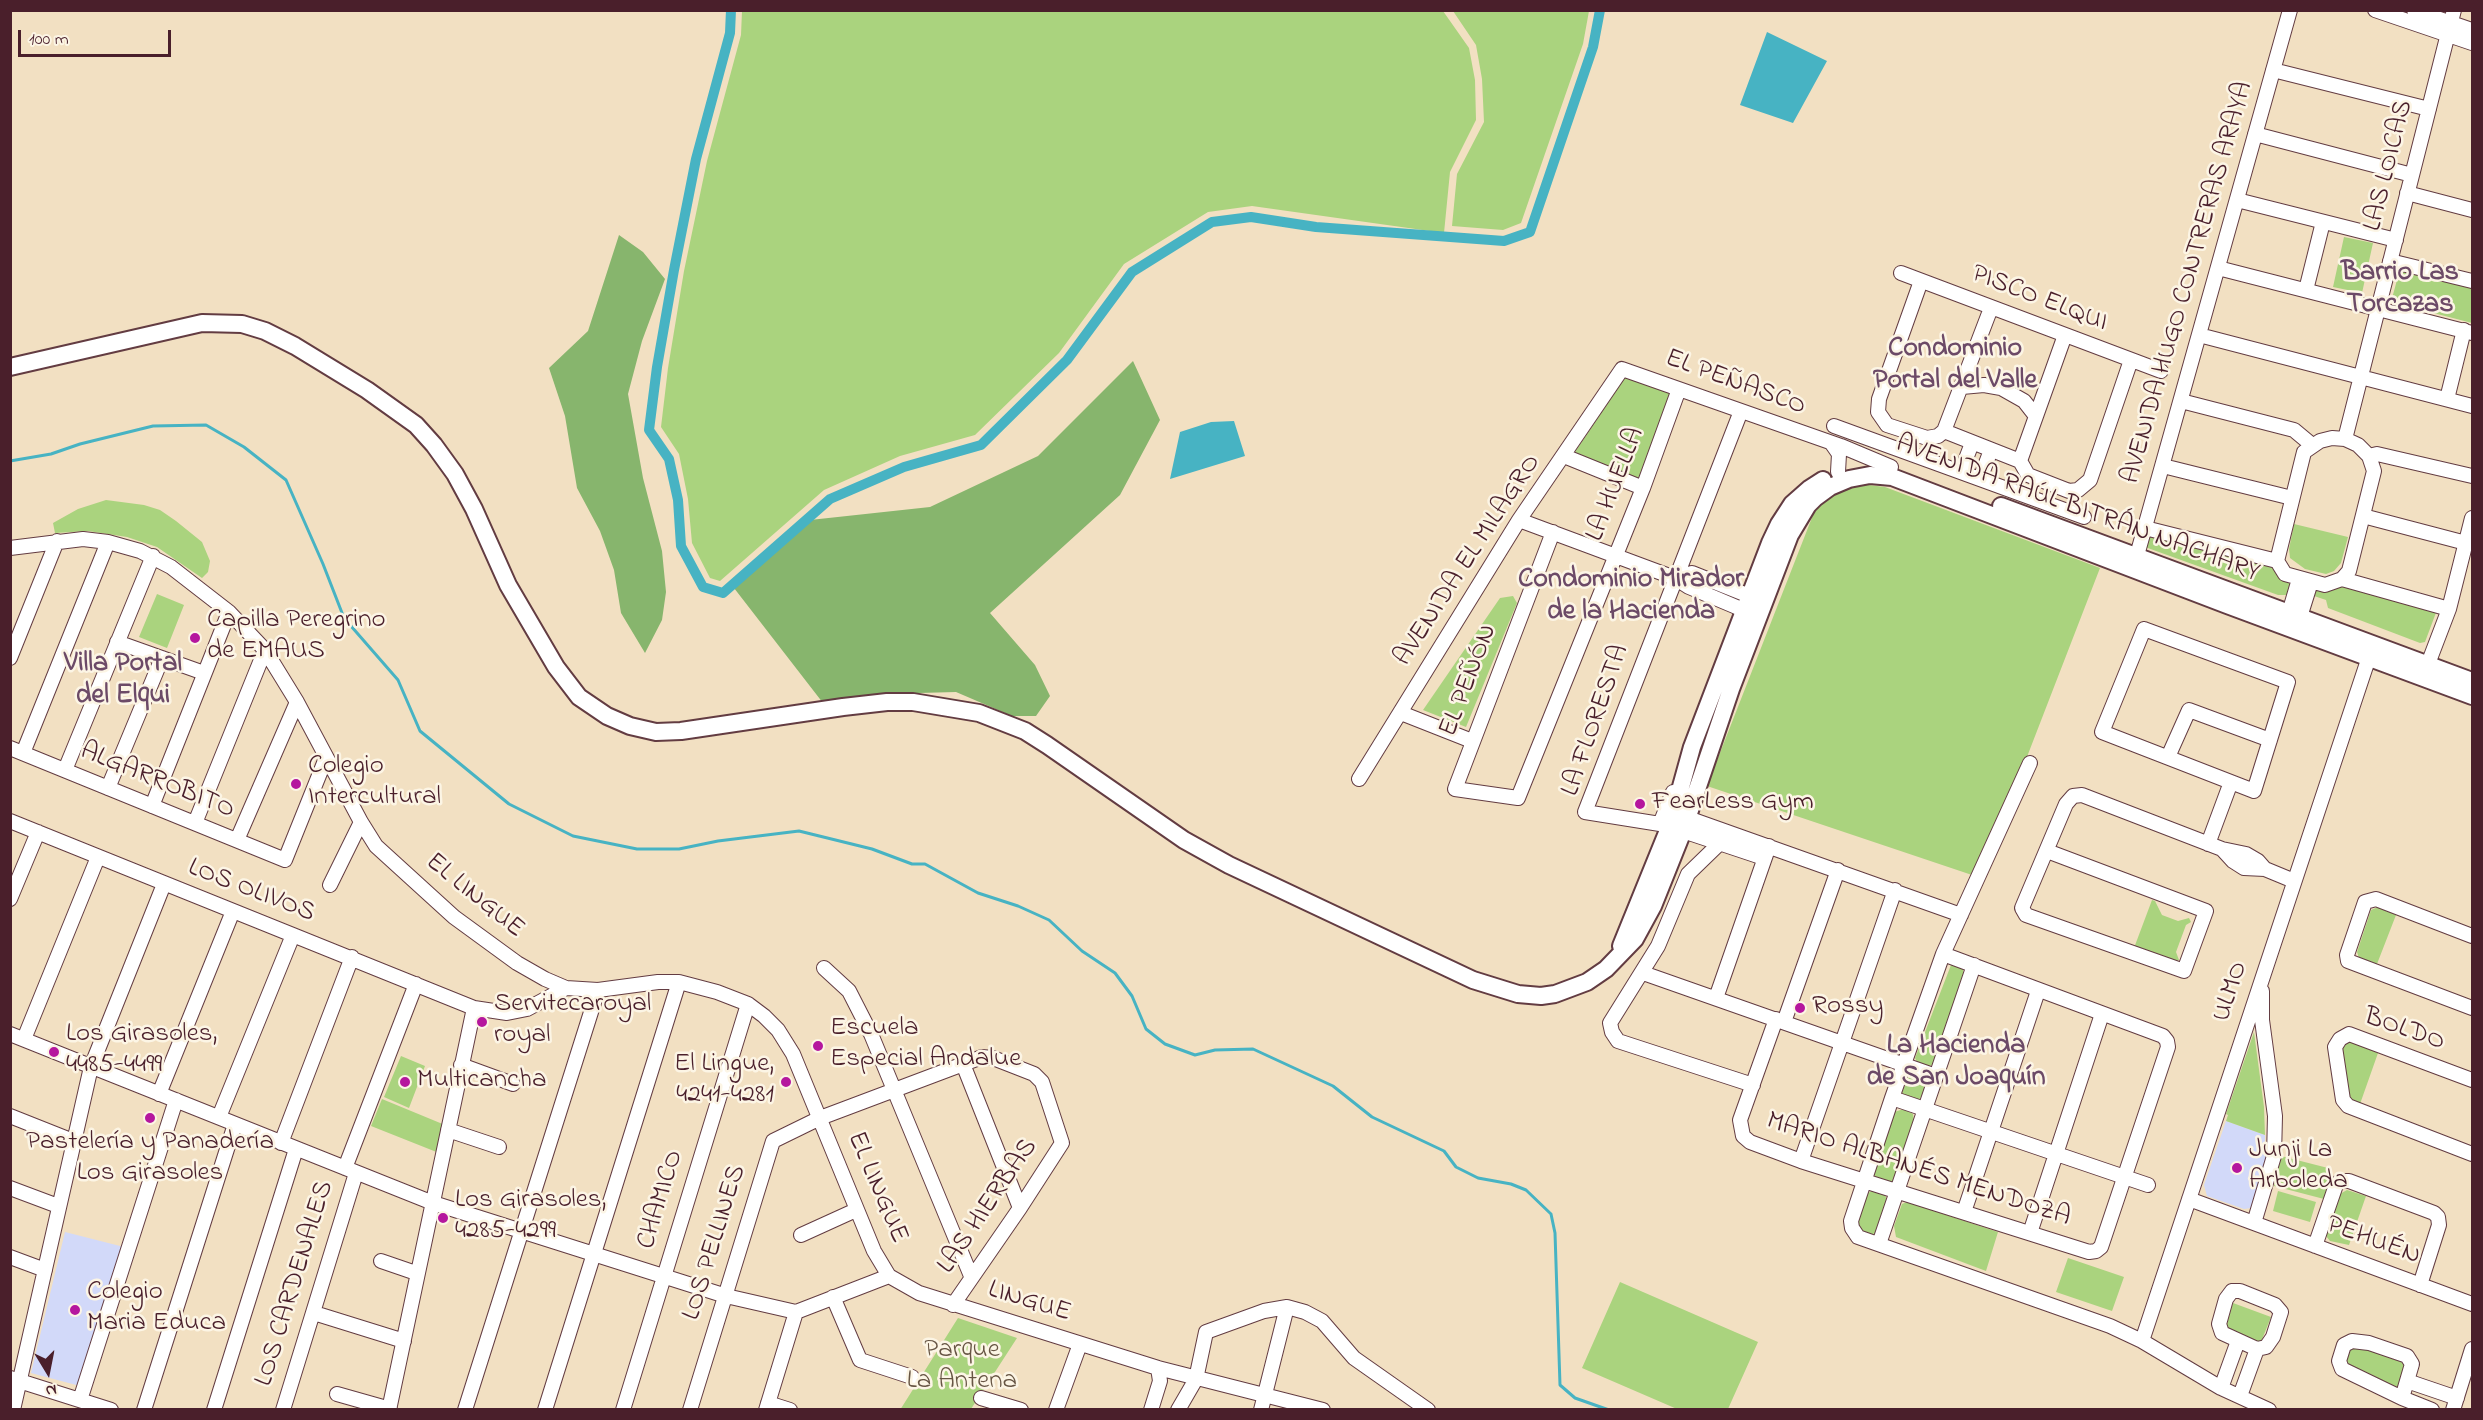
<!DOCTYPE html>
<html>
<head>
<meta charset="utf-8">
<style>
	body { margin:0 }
	#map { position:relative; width:2483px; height:1420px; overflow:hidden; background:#f2e0c2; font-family:"Indie Flower",sans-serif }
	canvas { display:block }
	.frame { position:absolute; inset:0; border:12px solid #4a1f2b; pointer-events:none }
	.north { position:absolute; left:18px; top:1342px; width:60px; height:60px; -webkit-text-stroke:4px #fcf5e5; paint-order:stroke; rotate:170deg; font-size:16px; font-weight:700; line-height:24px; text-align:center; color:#4a1f2b }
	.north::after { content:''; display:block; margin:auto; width:21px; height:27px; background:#4a1f2b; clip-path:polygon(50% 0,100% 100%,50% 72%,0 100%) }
	.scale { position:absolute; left:18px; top:30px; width:153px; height:27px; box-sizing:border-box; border:3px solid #4a1f2b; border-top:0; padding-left:8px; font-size:18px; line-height:21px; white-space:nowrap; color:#4a1f2b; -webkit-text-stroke:4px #fcf5e5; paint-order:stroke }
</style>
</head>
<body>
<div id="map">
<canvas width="2483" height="1420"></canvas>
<div class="frame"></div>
<div class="north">N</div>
<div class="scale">100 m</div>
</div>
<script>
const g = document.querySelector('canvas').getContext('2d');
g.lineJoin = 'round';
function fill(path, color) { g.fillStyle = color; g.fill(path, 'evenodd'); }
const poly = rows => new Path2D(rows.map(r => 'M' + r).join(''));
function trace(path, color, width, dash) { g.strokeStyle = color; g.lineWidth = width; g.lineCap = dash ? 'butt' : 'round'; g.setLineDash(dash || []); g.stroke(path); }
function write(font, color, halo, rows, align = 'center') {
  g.font = font + ' "Indie Flower",sans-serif'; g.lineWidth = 5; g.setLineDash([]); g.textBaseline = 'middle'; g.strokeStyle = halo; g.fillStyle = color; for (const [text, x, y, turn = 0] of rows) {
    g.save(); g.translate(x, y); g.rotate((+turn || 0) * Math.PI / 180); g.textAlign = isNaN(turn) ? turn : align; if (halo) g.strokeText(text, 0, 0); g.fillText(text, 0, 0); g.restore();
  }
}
fill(poly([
	[2226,1121,2265,1135,2265,1150,2268,1151,2251,1208,2244,1209,2207,1196,2204,1185],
	[65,1232,124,1247,80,1386,31,1373]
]), '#d2d9f9');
fill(poly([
	[742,11,1443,11,1469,48,1475,80,1476,120,1450,172,1444,233,1252,206,1208,212,1124,264,1059,353,975,435,900,456,824,490,720,581,710,578,692,543,688,499,679,454,661,427,668,368,684,271,707,161,741,35],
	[1453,11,1589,11,1583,44,1521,223,1503,230,1452,226,1457,174,1484,122,1482,79,1476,45],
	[2344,237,2373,243,2362,293,2333,287],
	[2400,269,2472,288,2472,323,2391,302],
	[1626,376,1671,393,1639,481,1578,457,1575,452],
	[1861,484,1885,487,2100,568,2025,762,1972,875,1707,786,1813,515,1823,501,1838,490],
	[106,500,144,505,160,510,176,521,202,542,210,561,208,572,202,578,157,547,127,537,88,531,55,533,53,523,78,509],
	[2294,524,2348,537,2341,563,2334,571,2326,574,2305,569,2290,558,2289,549],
	[2148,535,2272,565,2292,581,2289,595,2278,595,2145,547],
	[2344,583,2437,610,2425,642,2420,643,2328,608,2326,600,2311,595,2314,588],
	[157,594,184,605,167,648,139,637],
	[1513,596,1517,603,1466,727,1423,710,1500,598],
	[2152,900,2155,901,2162,915,2178,921,2189,918,2191,922,2186,925,2176,952,2179,960,2173,962,2134,948],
	[2378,907,2396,915,2377,964,2359,958,2357,952,2371,910],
	[1951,965,1960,966,1963,969,1964,975,1933,1064,1927,1068,1918,1064,1915,1058],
	[2254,1032,2264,1107,2265,1135,2226,1121,2228,1115,2226,1114],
	[2351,1042,2378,1053,2360,1104,2351,1101,2349,1097,2342,1049,2345,1044],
	[401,1056,425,1066,409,1108,384,1097],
	[1911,1075,1925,1081,1924,1091,1919,1100,1905,1097,1902,1093,1907,1080],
	[382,1099,445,1125,439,1153,371,1126],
	[1904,1109,1913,1114,1914,1121,1893,1181,1891,1183,1876,1180,1873,1172,1894,1112],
	[2281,1156,2328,1168,2329,1184,2324,1199,2274,1186],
	[1874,1190,1885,1194,1887,1202,1876,1233,1870,1235,1860,1232,1856,1227,1863,1201,1866,1194],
	[2347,1190,2366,1196,2349,1245,2330,1241,2326,1236,2338,1195],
	[2278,1191,2316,1202,2310,1222,2273,1211],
	[1907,1202,1998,1232,1986,1271,1896,1237,1894,1226,1902,1204],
	[2068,1258,2124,1277,2112,1311,2056,1292],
	[1620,1282,1758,1342,1728,1409,1677,1409,1582,1368],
	[2233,1303,2271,1317,2261,1342,2257,1344,2227,1329,2226,1327],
	[958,1318,1017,1338,971,1409,900,1410],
	[2357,1345,2409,1365,2398,1390,2348,1366,2343,1359,2346,1347]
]), '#aad37e');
fill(poly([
	[619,235,643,252,665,279,642,341,628,394,643,478,662,551,666,592,662,620,645,653,621,613,614,570,600,531,577,488,565,416,549,368,588,331],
	[1133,361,1160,420,1120,495,990,613,1035,665,1050,696,1036,716,1012,716,956,692,881,694,823,703,734,588,810,520,930,507,1038,456]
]), '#87b56d');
fill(poly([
	[1767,32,1827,61,1793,123,1740,105],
	[1234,421,1245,456,1170,479,1180,432,1211,422]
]), '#47b3c3');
trace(poly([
	[10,461,51,454,80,444,153,426,206,425,244,447,286,480,323,564,344,618,398,680,420,731,509,804,573,836,637,849,679,849,718,841,799,831,872,849,912,864,925,864,978,893,1018,906,1049,920,1082,951,1115,973,1132,996,1146,1029,1165,1044,1195,1055,1215,1050,1253,1049,1333,1086,1372,1117,1444,1151,1456,1167,1478,1178,1511,1184,1526,1190,1551,1214,1555,1233,1560,1385,1575,1398,1609,1410]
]), '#47b3c3', 3);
trace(poly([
	[731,10,730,33,696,159,674,270,657,367,649,430,669,459,678,500,681,546,703,587,723,593,830,499,904,467,981,445,1067,360,1132,272,1212,222,1251,217,1316,227,1504,241,1530,232,1593,47,1600,10]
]), '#47b3c3', 10);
const minor = poly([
	[2375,10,2472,43],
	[2414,10,2472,30],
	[2273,70,2429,109],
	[2255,134,2412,175],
	[2407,193,2472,210],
	[2237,200,2396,240],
	[2390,261,2472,281],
	[2218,268,2472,333],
	[1901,273,2161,371],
	[1921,281,1879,399,1878,412,1887,425,1927,438,1938,436,1944,431],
	[2306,290,2323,222],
	[2199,335,2472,406],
	[1962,387,1984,385,2001,388,2024,401,2035,415],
	[2447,399,2464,330],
	[2181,401,2294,430,2312,445],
	[1834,426,2084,517],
	[1944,431,2020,461,2028,475,2069,491,2078,490,2090,480,2131,360],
	[1944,431,1991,308],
	[2332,438,2345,439,2358,445,2369,456,2374,471,2349,571,2342,579,2325,585,2285,574,2277,561,2304,452,2320,441,2332,438],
	[2345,439,2454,10],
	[1832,444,1839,454,1838,472],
	[1564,456,1643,488],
	[2369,456,2377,454,2472,476],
	[2020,461,2065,335],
	[2163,466,2292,498],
	[1961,472,1972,443],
	[1980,479,1991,450],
	[2363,516,2466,543],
	[1519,520,1675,578,1689,587,1753,614],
	[2145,528,2277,561],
	[1553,532,1455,789,1518,798,1643,488,1679,389],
	[10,548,83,539,108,542,140,551,171,567,229,612,265,650,297,702,361,822,376,846,454,917,517,963,545,979,566,988,598,990,658,982,679,982,717,992,748,1004,764,1016,778,1030,793,1054,874,1251,889,1276,919,1293,1158,1368,1323,1410],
	[2134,566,2290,10],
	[1675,578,1692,573,1757,599],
	[2342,579,2449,609],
	[2300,617,2311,582],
	[2292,623,2289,613,2299,579],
	[2144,629,2288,682,2254,791,2102,732,2144,629],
	[117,642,204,673],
	[10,658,57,541],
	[2428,664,2449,609,2472,518],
	[1401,713,1472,741],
	[10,748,285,860,326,758],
	[23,753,108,542],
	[2168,757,2189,710,2270,740],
	[2030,763,1943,954,1892,1098,1851,1221,1852,1228,1858,1237,2110,1326,2142,1341,2221,1388,2269,1410],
	[65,770,153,556],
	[1359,779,1519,520,1622,369,1841,446,1891,467],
	[108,788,162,658],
	[1673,792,1660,824,1585,812,1741,411],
	[152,806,229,612],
	[10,821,474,1008,507,1013,527,1009,566,988],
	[1677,821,1688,818,1961,915],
	[195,823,265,650],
	[1676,826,1683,831,1764,858],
	[237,840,297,702],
	[1720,843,1688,874,1658,946,1610,1023,1612,1032,1618,1041,1753,1085],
	[2208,844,2231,782],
	[2222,849,2233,861,2244,868,2265,869,2294,881],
	[2047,851,2206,911,2184,971,2026,915,2022,908,2066,804,2073,796,2082,795,2222,849,2246,854,2258,861,2265,869],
	[330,885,361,822],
	[10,899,38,832],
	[2472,936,2376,899,2365,902,2347,955,2348,961,2472,1008],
	[824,968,849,991,871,1034,971,1276],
	[1643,973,1936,1076],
	[1716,998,1769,846],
	[1776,1019,1740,1120,1743,1136,1750,1142,1801,1161,2089,1252,2096,1251,2101,1247,2168,1047,2167,1041,2163,1036,1943,954],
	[1784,1022,1838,870],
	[10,1034,433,1203,726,1296,796,1312,889,1276],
	[24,1039,98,857],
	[963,1064,1020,1208],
	[461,1065,513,1084],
	[2472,1080,2349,1034,2340,1039,2335,1047,2343,1100,2348,1106,2472,1154],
	[159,1094,233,911],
	[1892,1098,2148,1185],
	[10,1116,73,1141],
	[219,1117,293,935],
	[448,1130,499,1147],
	[281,1143,352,957],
	[1801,1161,1895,890],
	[345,1168,416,984],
	[10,1188,58,1206],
	[2189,1199,2472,1304],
	[1964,1212,2038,991],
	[2254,1223,2274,1156,2275,1116,2262,1020,2262,991],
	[2030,1233,2102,1014],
	[801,1235,856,1210],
	[1879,1244,1974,965],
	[2315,1246,2336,1185,2340,1181,2349,1181,2434,1213,2438,1217,2439,1225,2420,1285],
	[10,1257,45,1270],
	[381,1261,416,1273],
	[2232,1291,2240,1291,2275,1305,2281,1312,2273,1337,2266,1347,2257,1349,2222,1333,2219,1324,2226,1299,2232,1291],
	[833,1297,860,1360,912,1377],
	[314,1313,404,1341],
	[2142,1341,2369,657],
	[10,1378,111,1410],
	[2407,1381,2457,1398],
	[2221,1388,2238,1341],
	[337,1394,390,1409],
	[2240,1396,2257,1349],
	[981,1398,1021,1410],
	[2402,1398,2412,1364,2407,1356,2369,1343,2352,1341,2344,1345,2339,1361,2342,1369,2402,1398,2432,1410],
	[80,1400,176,1100],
	[768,1403,790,1410],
	[13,1410,91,1067,164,884],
	[144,1410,235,1124],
	[214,1410,296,1149],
	[283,1410,356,1173],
	[389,1410,474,1008],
	[465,1410,598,990],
	[545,1410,679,982],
	[623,1410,748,1004],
	[690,1410,773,1141,820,1118,982,1057,993,1058,1034,1074,1042,1082,1062,1143,1020,1208,953,1305],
	[766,1410,796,1312],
	[1056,1410,1080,1344],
	[1151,1410,1160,1381,1158,1368],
	[1178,1410,1196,1379,1206,1332,1264,1311,1287,1307,1305,1312,1322,1321,1354,1358,1428,1410],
	[1261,1410,1287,1307],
	[2453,1410,2472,1349]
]);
const major = poly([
	[10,367,202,323,242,324,265,331,295,346,367,390,416,425,434,445,455,474,474,509,508,585,556,667,579,697,607,716,630,726,656,732,681,731,843,707,887,702,913,702,979,713,1025,731,1047,745,1184,840,1229,865,1473,980,1518,994,1541,996,1555,994,1587,982,1606,969,1635,939,1653,906,1683,831,1731,689,1790,535,1808,505,1815,498,1830,487,1849,479,1870,475,1892,477,2227,605,2472,696],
	[2001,506,2472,681],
	[1621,946,1671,823,1692,747,1770,543,1779,524,1792,504,1809,489,1823,480]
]);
trace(minor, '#633c42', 16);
trace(major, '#633c42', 20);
trace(minor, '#fff', 14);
trace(major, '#fff', 16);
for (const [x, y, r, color] of [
	[195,638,6,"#b5179e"],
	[296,784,6,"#b5179e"],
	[1640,804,6,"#b5179e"],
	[1800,1008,6,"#b5179e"],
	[482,1022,6,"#b5179e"],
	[818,1046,6,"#b5179e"],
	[54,1052,6,"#b5179e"],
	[405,1082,6,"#b5179e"],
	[786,1082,6,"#b5179e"],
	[150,1118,6,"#b5179e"],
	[2237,1168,6,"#b5179e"],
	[443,1218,6,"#b5179e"],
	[75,1310,6,"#b5179e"]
]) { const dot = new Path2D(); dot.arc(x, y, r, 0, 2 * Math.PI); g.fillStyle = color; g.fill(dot); trace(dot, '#fcf5e5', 2); }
write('27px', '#4a1f2b', '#fcf5e5', [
	["LAS LOICAS",2390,166,-76],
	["AVENIDA HUGO CONTRERAS ARAYA",2189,283,-74],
	["PISCO ELQUI",2039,300,21],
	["EL PEÑASCO",1735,384,20],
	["LA HUELLA",1617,485,-69],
	["AVENIDA RAÚL BITRÁN NACHARY",2077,510,20],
	["AVENIDA EL MILAGRO",1469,561,-57],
	["EL PEÑÓN",1470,681,-69],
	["LA FLORESTA",1597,721,-71],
	["ALGARROBITO",157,782,22],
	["LOS OLIVOS",251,892,21],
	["EL LINGUE",474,897,39],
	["ULMO",2232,992,-72],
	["BOLDO",2404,1031,19],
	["MARIO ALBANÉS MENDOZA",1918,1171,18],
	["EL LINGUE",876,1188,67],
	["CHAMICO",662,1200,-73],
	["LAS HIERBAS",989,1207,-56],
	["PEHUÉN",2373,1242,20],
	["LOS PELLINES",716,1243,-73],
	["LOS CARDENALES",296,1284,-73],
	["LINGUE",1029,1303,17]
]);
write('27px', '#4a1f2b', '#fcf5e5', [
	["Capilla Peregrino",207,622],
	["de EMAUS",207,653],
	["Colegio",308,768],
	["Intercultural",308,799],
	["FearLess Gym",1652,804],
	["Servitecaroyal",494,1006],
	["royal",494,1037],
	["Rossy",1812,1008],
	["Escuela",830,1030],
	["Especial Andalue",830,1061],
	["Los Girasoles,",66,1036],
	["4485-4499",66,1067],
	["El Lingue,",774,1066,"right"],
	["4241-4281",774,1097,"right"],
	["Multicancha",417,1082],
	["Pastelería y Panadería",150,1144,"center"],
	["Los Girasoles",150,1175,"center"],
	["Junji La",2249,1152],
	["Arboleda",2249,1183],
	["Los Girasoles,",455,1202],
	["4285-4299",455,1233],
	["Colegio",87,1294],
	["Maria Educa",87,1325]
], 'left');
write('27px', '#675544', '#fcf5e5', [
	["Parque",962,1352],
	["La Antena",962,1383]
]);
write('bold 28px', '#6c4a67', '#fcf5e5', [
	["Barrio Las",2400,274],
	["Torcazas",2400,306],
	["Condominio",1955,350],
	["Portal del Valle",1955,382],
	["Condominio Mirador",1631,581],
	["de la Hacienda",1631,613],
	["Villa Portal",123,665],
	["del Elqui",123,697],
	["La Hacienda",1956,1047],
	["de San Joaquín",1956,1079]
]);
</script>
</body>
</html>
